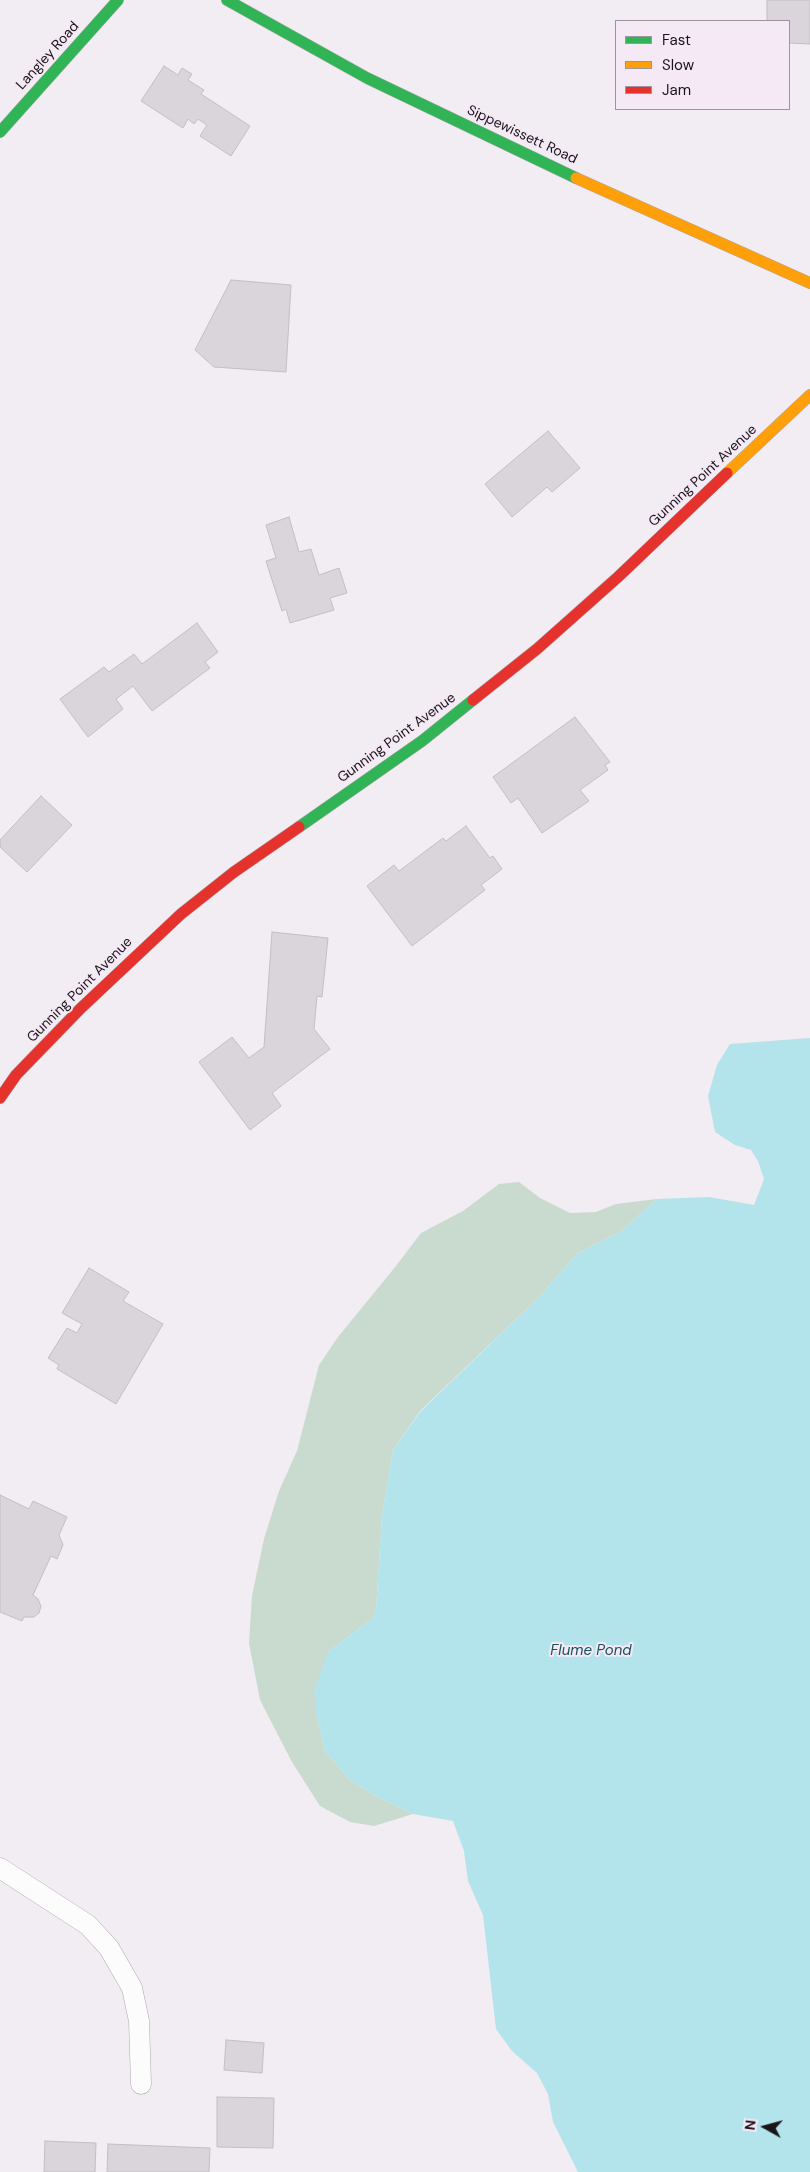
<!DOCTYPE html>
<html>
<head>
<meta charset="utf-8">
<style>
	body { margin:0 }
	#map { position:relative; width:810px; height:2172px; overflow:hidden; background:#f2ecf3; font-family:"DM Sans",sans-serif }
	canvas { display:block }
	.legend { position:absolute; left:615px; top:20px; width:175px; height:90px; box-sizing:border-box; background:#f5e9f6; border:1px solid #9d949e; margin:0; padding:6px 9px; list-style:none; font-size:15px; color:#191519 }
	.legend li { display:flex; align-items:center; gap:10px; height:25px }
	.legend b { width:25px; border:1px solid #9d949e }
	.north { position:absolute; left:740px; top:2102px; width:50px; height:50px; -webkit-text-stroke:4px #f5e9f6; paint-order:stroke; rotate:277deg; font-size:14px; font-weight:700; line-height:20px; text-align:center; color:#191519 }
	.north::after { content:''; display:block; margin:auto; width:18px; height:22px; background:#191519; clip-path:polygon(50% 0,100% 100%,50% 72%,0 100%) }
</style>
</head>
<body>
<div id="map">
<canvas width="810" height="2172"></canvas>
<ul class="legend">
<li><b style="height:6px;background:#30b455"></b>Fast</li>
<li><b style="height:6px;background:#ff9f0a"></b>Slow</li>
<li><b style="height:6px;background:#e5322d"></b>Jam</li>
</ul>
<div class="north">N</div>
</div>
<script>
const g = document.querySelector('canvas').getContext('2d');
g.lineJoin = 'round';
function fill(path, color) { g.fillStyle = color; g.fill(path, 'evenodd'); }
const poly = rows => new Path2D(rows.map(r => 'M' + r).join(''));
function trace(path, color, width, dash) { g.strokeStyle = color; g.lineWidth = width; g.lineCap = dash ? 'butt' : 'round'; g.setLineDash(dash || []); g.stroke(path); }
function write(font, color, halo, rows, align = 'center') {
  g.font = font + ' "DM Sans",sans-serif'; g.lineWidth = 4; g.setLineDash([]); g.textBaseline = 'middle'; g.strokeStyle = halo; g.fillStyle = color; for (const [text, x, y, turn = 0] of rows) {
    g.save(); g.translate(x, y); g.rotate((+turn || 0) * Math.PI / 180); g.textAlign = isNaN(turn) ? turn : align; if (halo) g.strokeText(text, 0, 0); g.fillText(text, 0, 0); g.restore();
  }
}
fill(poly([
	[519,1182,540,1198,570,1213,596,1212,616,1204,657,1199,620,1232,578,1253,538,1298,420,1411,393,1450,382,1515,376,1609,373,1618,328,1652,317,1718,325,1751,349,1779,374,1795,413,1814,374,1826,350,1822,320,1806,292,1762,260,1700,249,1643,252,1596,264,1539,279,1491,297,1451,319,1365,338,1337,396,1266,421,1233,463,1211,499,1184]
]), '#c9dace');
fill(poly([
	[810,1038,810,2172,578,2172,553,2122,548,2094,537,2073,512,2051,496,2029,483,1915,468,1881,464,1851,453,1821,413,1814,374,1795,349,1779,325,1751,317,1718,314,1690,328,1652,373,1618,376,1609,382,1515,393,1450,420,1412,538,1298,578,1253,620,1232,657,1199,709,1197,754,1205,764,1179,758,1161,751,1150,735,1145,715,1132,708,1096,717,1065,730,1044]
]), '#b3e3eb');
const building = poly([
	[767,0,810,0,810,44,789,43,789,21,767,21,767,0],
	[164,66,178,75,182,68,192,74,188,80,204,90,201,94,250,126,231,156,200,136,207,125,198,119,194,124,188,119,183,128,141,101,164,66],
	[231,280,291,285,286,372,214,367,195,350,231,280],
	[548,431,580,468,552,492,547,487,512,517,485,484,548,431],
	[289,517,299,552,311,549,319,575,339,568,347,593,330,598,334,610,290,623,286,609,282,611,266,561,276,558,266,525,289,517],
	[197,623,218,652,205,662,210,668,152,711,133,686,116,699,123,709,88,737,60,699,104,667,109,672,134,654,142,664,197,623],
	[575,717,610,762,605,765,608,770,580,790,589,801,542,833,518,798,511,803,493,777,575,717],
	[41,796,72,825,27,872,0,847,0,840,41,796],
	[466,826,490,858,493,856,502,869,481,885,485,890,412,946,367,886,394,865,399,871,443,838,446,841,466,826],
	[272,932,328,938,322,997,317,996,314,1029,330,1049,272,1093,281,1106,250,1130,199,1062,232,1037,249,1058,264,1047,272,932],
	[89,1268,129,1292,123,1301,163,1324,116,1404,57,1369,59,1365,48,1358,67,1328,77,1333,82,1324,62,1313,89,1268],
	[0,1495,29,1509,33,1501,67,1517,59,1535,63,1545,57,1559,51,1556,33,1595,38,1599,41,1606,39,1613,34,1617,24,1617,22,1621,0,1612,0,1495],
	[226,2040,264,2043,262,2073,224,2070,226,2040],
	[217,2097,274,2098,273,2148,217,2147,217,2097],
	[45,2141,96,2143,95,2172,44,2172,45,2141],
	[108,2144,210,2148,209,2172,107,2172,108,2144]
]);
fill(building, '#dad5da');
trace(building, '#c3bec4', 1);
const lane = poly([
	[0,1868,88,1925,109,1948,132,1988,139,2021,141,2084]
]);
const fast = poly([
	[227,0,367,78,576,178],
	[0,132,118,0],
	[299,827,422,741,473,700]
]);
const slow = poly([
	[576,178,810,283],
	[727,473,810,395]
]);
const jam = poly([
	[473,700,537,649,618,577,727,473],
	[0,1098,16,1075,80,1009,181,914,234,872,299,827]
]);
trace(lane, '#ada9ae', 21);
trace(fast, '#ada9ae', 12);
trace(slow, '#ada9ae', 12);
trace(jam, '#ada9ae', 12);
trace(lane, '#fdfcfd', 20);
trace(fast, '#30b455', 11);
trace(slow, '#ff9f0a', 11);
trace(jam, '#e5322d', 11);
write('14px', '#191519', '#f5e9f6', [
	["Langley Road",48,56,-48],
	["Sippewissett Road",522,135,25],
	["Gunning Point Avenue",703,476,-43],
	["Gunning Point Avenue",397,738,-36],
	["Gunning Point Avenue",80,990,-45]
]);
write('italic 15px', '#155359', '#f5e9f6', [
	["Flume Pond",591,1651]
]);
</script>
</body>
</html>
